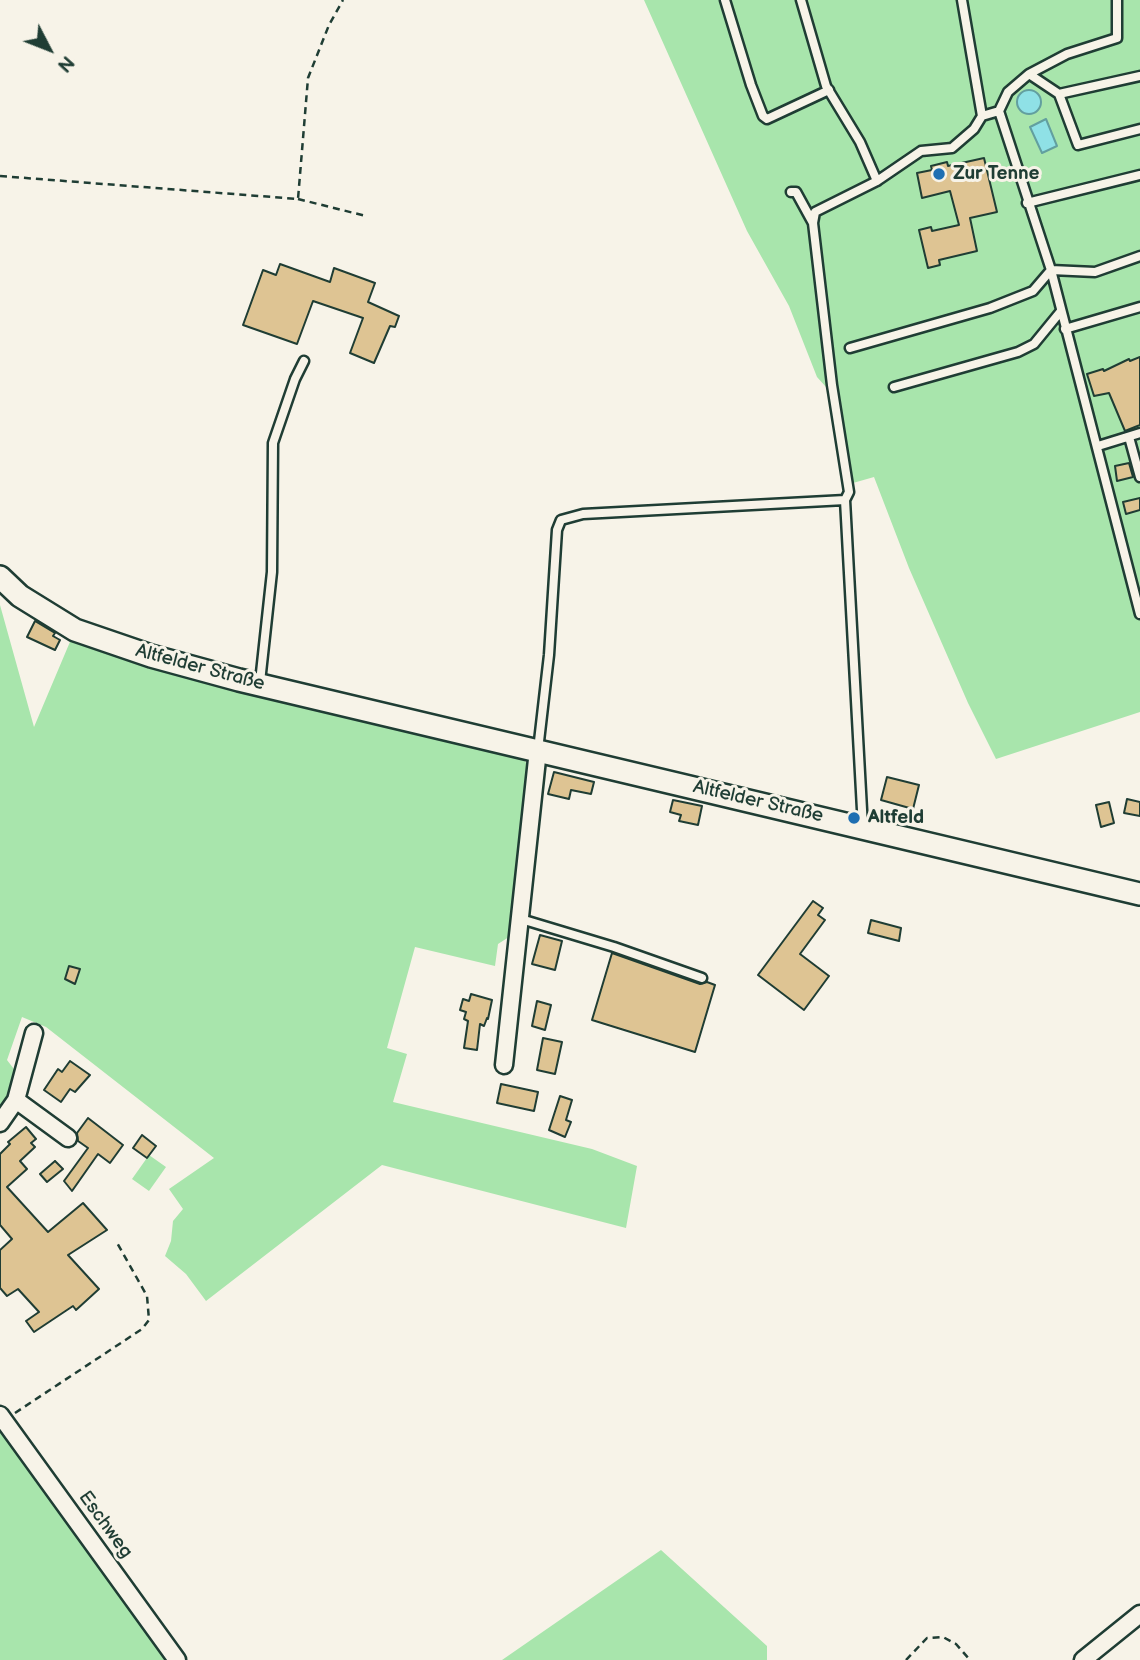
<!DOCTYPE html>
<html>
<head>
<meta charset="utf-8">
<style>
	body { margin:0 }
	#map { position:relative; width:1140px; height:1660px; overflow:hidden; background:#f7f3e8; font-family:"Balsamiq Sans",sans-serif }
	canvas { display:block }
	.north { position:absolute; left:14px; top:14px; width:70px; height:70px; -webkit-text-stroke:5px #f7f3e8; paint-order:stroke; rotate:132deg; font-size:19px; font-weight:700; line-height:28px; text-align:center; color:#1f3d34 }
	.north::after { content:''; display:block; margin:auto; width:24px; height:32px; background:#1f3d34; clip-path:polygon(50% 0,100% 100%,50% 72%,0 100%) }
</style>
</head>
<body>
<div id="map">
<canvas width="1140" height="1660"></canvas>
<div class="north">N</div>
</div>
<script>
const g = document.querySelector('canvas').getContext('2d');
g.lineJoin = 'round';
function fill(path, color) { g.fillStyle = color; g.fill(path, 'evenodd'); }
const poly = rows => new Path2D(rows.map(r => 'M' + r).join(''));
function trace(path, color, width, dash) { g.strokeStyle = color; g.lineWidth = width; g.lineCap = dash ? 'butt' : 'round'; g.setLineDash(dash || []); g.stroke(path); }
function write(font, color, halo, rows, align = 'center') {
  g.font = font + ' "Balsamiq Sans",sans-serif'; g.lineWidth = 6; g.setLineDash([]); g.textBaseline = 'middle'; g.strokeStyle = halo; g.fillStyle = color; for (const [text, x, y, turn = 0] of rows) {
    g.save(); g.translate(x, y); g.rotate((+turn || 0) * Math.PI / 180); g.textAlign = isNaN(turn) ? turn : align; if (halo) g.strokeText(text, 0, 0); g.fillText(text, 0, 0); g.restore();
  }
}
fill(poly([
	[644,0,1140,0,1140,712,996,759,968,703,909,568,874,477,853,483,826,387,817,377,789,306,747,231],
	[0,605,34,727,75,630,519,755,530,767,512,935,498,944,495,966,415,947,387,1048,407,1054,393,1102,592,1149,637,1166,626,1228,382,1165,206,1301,186,1274,165,1256,171,1241,173,1221,183,1209,169,1189,214,1158,46,1027,22,1017,7,1060,20,1077,10,1092,15,1095,0,1114],
	[149,1155,166,1167,149,1191,132,1179],
	[0,1429,167,1660,0,1660],
	[661,1550,767,1646,767,1660,502,1660]
]), '#a8e5ac');
const water = poly([
	'1017 102a12 12 0 1 1 24 0a12 12 0 1 1-24 0Z',
	[1046,119,1057,146,1042,153,1030,127,1046,119]
]);
fill(water, '#8fe1e6');
trace(water, '#629f9f', 2);
const building = poly([
	[984,158,997,212,970,218,977,251,939,260,940,265,928,268,919,230,931,227,932,231,959,225,950,191,922,198,917,173,932,170,931,166,947,162,948,166,984,158],
	[280,264,330,282,334,268,375,283,368,302,399,316,395,327,390,326,374,363,350,353,363,318,313,301,297,344,243,325,263,270,276,275,280,264],
	[1140,357,1140,425,1125,431,1109,393,1094,396,1087,374,1103,369,1104,371,1129,359,1130,361,1140,357],
	[1129,463,1133,477,1117,481,1115,466,1129,463],
	[1140,498,1140,510,1126,514,1123,502,1140,498],
	[35,621,55,633,53,636,60,640,55,650,27,637,35,621],
	[554,772,594,782,591,794,571,790,569,799,548,794,554,772],
	[887,777,919,785,913,809,881,800,887,777],
	[1127,799,1140,802,1140,816,1124,813,1127,799],
	[673,800,702,806,698,825,679,821,681,815,670,812,673,800],
	[1109,802,1114,823,1101,827,1096,805,1109,802],
	[813,901,823,908,818,915,825,920,800,954,829,976,804,1010,758,975,813,901],
	[871,920,901,928,899,941,868,933,871,920],
	[540,935,562,941,555,970,532,964,540,935],
	[612,953,700,984,707,982,715,985,695,1052,592,1020,612,953],
	[69,966,80,969,75,984,65,979,69,966],
	[471,994,492,1000,488,1019,487,1018,484,1026,480,1024,477,1050,464,1048,468,1021,464,1019,466,1012,460,1010,463,999,469,1001,471,994],
	[537,1001,551,1005,545,1030,532,1026,537,1001],
	[543,1038,562,1042,555,1074,537,1070,543,1038],
	[70,1061,90,1075,75,1092,70,1089,61,1102,44,1090,58,1069,62,1072,70,1061],
	[501,1084,538,1092,534,1111,497,1103,501,1084],
	[560,1096,572,1100,566,1120,571,1122,565,1137,549,1130,560,1096],
	[88,1118,123,1145,110,1163,98,1154,72,1191,64,1181,88,1148,78,1141,77,1133,88,1118],
	[26,1127,36,1139,31,1143,35,1147,20,1161,27,1169,7,1187,48,1232,83,1203,107,1230,68,1255,99,1289,76,1310,73,1306,34,1332,26,1321,39,1312,18,1289,7,1296,0,1288,0,1250,12,1239,0,1225,0,1154,10,1144,8,1142,26,1127],
	[142,1135,156,1146,147,1158,133,1148,142,1135],
	[55,1161,63,1169,47,1182,40,1174,55,1161]
]);
fill(building, '#dec493');
trace(building, '#1f3d34', 2);
const lane = poly([
	[725,0,751,85,763,116,767,119,829,90],
	[801,0,826,86,860,142,877,181],
	[962,0,982,116],
	[1029,74,1067,54,1117,38,1117,0],
	[1059,94,1140,76],
	[791,192,796,192,813,223],
	[1027,203,1140,175],
	[1140,256,1095,272,1051,270,1140,614],
	[1065,329,1140,307],
	[850,348,990,308,1033,291,1051,270,999,111,1008,92,1029,74,1059,94,1078,145,1140,129],
	[894,387,1018,352,1034,344,1061,311],
	[1129,437,1140,477],
	[1098,446,1140,433],
	[260,682,272,572,273,443,295,379,304,361],
	[538,750,549,655,557,530,561,520,583,514,845,500],
	[863,828,845,500,849,492,832,385,813,223,815,212,877,181,921,151,952,148,974,129,982,116,999,111],
	[521,919,614,947,702,978]
]);
const street = poly([
	[504,1065,538,750],
	[16,1100,68,1138],
	[0,1123,16,1100,34,1033],
	[0,1415,177,1660],
	[1083,1660,1140,1614]
]);
const secondary = poly([
	[0,577,20,596,75,630,151,656,239,680,1140,894]
]);
trace(lane, '#1f3d34', 13);
trace(street, '#1f3d34', 21);
trace(secondary, '#1f3d34', 26);
trace(poly([
	[0,176,298,199,308,78,329,25,343,0],
	[298,199,366,216],
	[15,1413,142,1329,149,1320,147,1296,116,1241],
	[906,1660,927,1638,943,1637,956,1644,970,1660]
]), '#1f3d34', 2.5, [7, 5]);
trace(lane, '#f7f3e8', 8);
trace(street, '#f7f3e8', 16);
trace(secondary, '#f7f3e8', 21);
for (const [x, y, r, color] of [
	[939,174,7,"#1f6fb2"],
	[854,818,7,"#1f6fb2"]
]) { const dot = new Path2D(); dot.arc(x, y, r, 0, 2 * Math.PI); g.fillStyle = color; g.fill(dot); trace(dot, '#f7f3e8', 2.5); }
write('bold 19px', '#1f3d34', '#f7f3e8', [
	["Zur Tenne",953,174],
	["Altfeld",868,818]
], 'left');
write('19px', '#1f3d34', '#f7f3e8', [
	["Altfelder Straße",200,668,15],
	["Altfelder Straße",758,802,13],
	["Eschweg",105,1525,54]
]);
</script>
</body>
</html>
